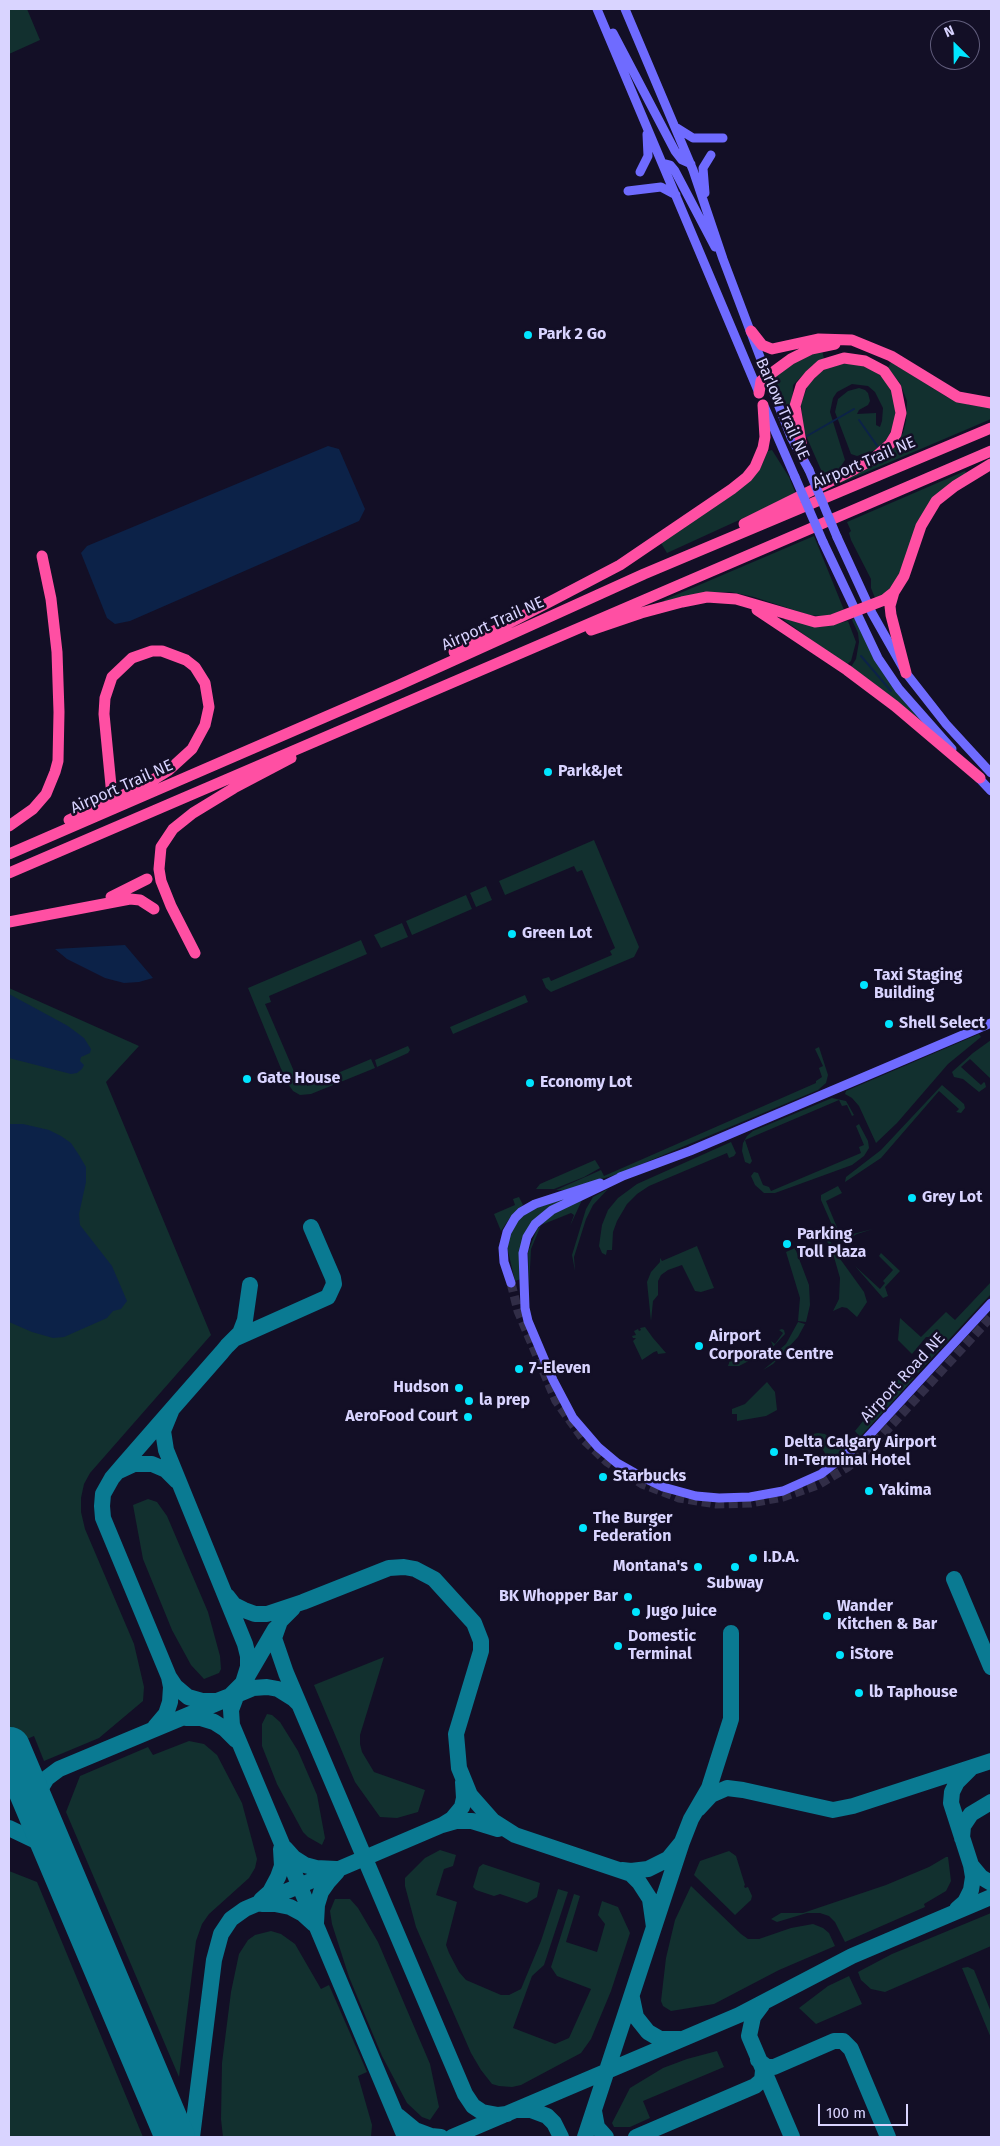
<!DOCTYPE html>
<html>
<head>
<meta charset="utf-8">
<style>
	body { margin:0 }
	#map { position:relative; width:1000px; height:2146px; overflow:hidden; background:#130f26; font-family:"Fira Sans",sans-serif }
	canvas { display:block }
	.frame { position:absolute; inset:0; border:10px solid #d9d4ff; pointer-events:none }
	.north { position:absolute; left:930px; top:20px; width:50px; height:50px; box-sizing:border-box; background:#130f26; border:1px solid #625e7d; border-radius:50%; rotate:337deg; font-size:14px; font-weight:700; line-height:20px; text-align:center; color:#d9d4ff }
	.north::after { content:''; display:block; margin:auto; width:18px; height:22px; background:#00e5ff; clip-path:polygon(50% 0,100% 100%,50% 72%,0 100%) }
	.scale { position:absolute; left:818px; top:2104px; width:90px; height:22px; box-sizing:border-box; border:2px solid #d9d4ff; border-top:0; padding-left:6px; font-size:15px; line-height:18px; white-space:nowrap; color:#d9d4ff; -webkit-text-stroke:4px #130f26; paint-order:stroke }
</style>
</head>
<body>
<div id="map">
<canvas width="1000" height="2146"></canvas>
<div class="frame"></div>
<div class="north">N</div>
<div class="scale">100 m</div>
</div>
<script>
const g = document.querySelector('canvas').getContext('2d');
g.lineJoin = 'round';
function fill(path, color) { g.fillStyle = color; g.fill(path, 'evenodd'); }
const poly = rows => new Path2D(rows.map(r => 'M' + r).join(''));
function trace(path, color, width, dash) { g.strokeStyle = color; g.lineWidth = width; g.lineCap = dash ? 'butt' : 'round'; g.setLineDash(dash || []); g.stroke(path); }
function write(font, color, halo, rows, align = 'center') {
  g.font = font + ' "Fira Sans",sans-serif'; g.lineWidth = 5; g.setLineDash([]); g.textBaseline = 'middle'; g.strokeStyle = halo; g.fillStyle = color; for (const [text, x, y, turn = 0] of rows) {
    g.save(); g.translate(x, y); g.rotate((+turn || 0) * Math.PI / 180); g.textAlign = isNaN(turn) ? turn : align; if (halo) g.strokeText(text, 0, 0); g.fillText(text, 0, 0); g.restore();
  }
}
fill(poly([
	[9,9,27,9,40,40,9,54],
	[822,350,824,359,812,366,793,385,792,415,789,416,773,378,794,362],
	[891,362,947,397,970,405,991,407,991,419,841,483,840,481,874,464,888,454,903,433,906,421,907,401,900,383,888,368],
	[850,363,871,368,882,377,890,387,896,408,895,424,886,440,876,450,857,456,851,454,835,412,838,399,848,391,859,388,865,390,868,393,870,401,868,405,859,410,857,414,876,413,876,425,880,427,882,421,883,408,875,392,868,386,852,384,837,392,833,398,830,412,845,460,836,474,825,479,804,431,801,404,808,385,822,371,835,365],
	[772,450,789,477,796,494,667,553,661,543,760,469,768,451],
	[965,471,967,474,937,495,900,577,885,594,875,598,871,588,871,579,851,540,849,533,851,531,847,522],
	[814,536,844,610,838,614,821,616,809,615,754,597,731,592,707,592,665,603,664,600],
	[786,617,821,627,848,621,856,642,851,661,846,665,784,620],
	[854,618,858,625,930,730,851,667,856,659,859,642,858,633,852,620],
	[594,840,639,947,634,957,551,992,546,988,542,979,549,977,551,981,612,955,610,951,615,948,582,870,577,872,574,866,505,895,499,881],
	[486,886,492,900,476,907,470,893],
	[466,895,472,909,412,935,406,921],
	[402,923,408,937,381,948,374,935],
	[361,940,367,954,269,996,271,1002,265,1004,299,1083,305,1081,307,1086,371,1059,375,1068,311,1094,300,1095,293,1091,286,1081,248,988],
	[9,988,139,1046,106,1082,211,1335,90,1473,84,1484,81,1498,81,1512,85,1529,134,1644,144,1687,143,1701,99,1738,44,1761,34,1736,9,1747],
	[525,995,528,1002,453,1034,450,1027],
	[979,1034,981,1037,948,1064,897,1123,876,1143,859,1106,852,1098,845,1094,846,1091],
	[991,1040,991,1079,970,1059,961,1067,981,1085,984,1082,985,1083,986,1087,979,1092,963,1079,954,1077,952,1072,973,1053],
	[408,1046,410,1050,408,1053,377,1067,375,1060],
	[819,1047,828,1075,826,1083,818,1090,618,1174,565,1190,556,1190,601,1170,604,1176,816,1083,816,1081,822,1077,819,1068,823,1066,815,1049],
	[942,1085,964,1104,965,1108,961,1113,956,1112,959,1109,939,1091,881,1158,845,1182,846,1177,881,1150],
	[832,1098,846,1101,854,1115,852,1116,847,1105,842,1106,839,1100,745,1140,752,1161,750,1164,745,1162,742,1151,743,1143,747,1136,753,1131],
	[859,1124,868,1141,869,1148,864,1156,852,1165,775,1193,764,1193,755,1185,751,1176,754,1172,758,1173,763,1185,769,1187,771,1191,861,1153,859,1147,864,1145,856,1126],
	[731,1142,736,1153,734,1156,729,1158,727,1153,649,1186,637,1194,627,1204,617,1221,613,1232,612,1250,607,1250,606,1255,602,1253,599,1246,602,1225,608,1210,618,1198,637,1184],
	[595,1160,600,1168,584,1177,554,1189,536,1189,540,1184],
	[838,1186,842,1193,826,1201,841,1237,873,1229,857,1234,842,1243,839,1241,821,1200,821,1195],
	[608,1189,593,1205,586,1219,574,1257,575,1271,572,1255,586,1209,593,1197],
	[519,1197,523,1205,511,1216,501,1231,494,1214,515,1205,513,1199],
	[566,1198,548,1208,533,1221,521,1279,515,1281,507,1247,512,1228,522,1216,536,1208],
	[583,1198,570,1226,574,1215,571,1213,541,1225,531,1249,529,1287,528,1252,537,1229,551,1215],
	[820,1225,822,1225,838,1256,864,1292,867,1302,857,1317,847,1308,842,1307,833,1311,839,1299,840,1278,834,1257],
	[697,1246,714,1288,701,1292,695,1291,682,1265,668,1270,661,1275,658,1281,658,1295,653,1301,651,1321,647,1282,651,1272,660,1262,660,1258,662,1261],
	[795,1248,809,1285,810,1305,806,1322,798,1321,800,1298,786,1252],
	[881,1253,900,1271,885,1287,888,1296,883,1298,855,1266,880,1289,885,1283,883,1281,893,1270,879,1256],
	[991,1282,991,1294,918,1373,914,1369,930,1354,936,1343,931,1337,926,1337,912,1354,898,1340,900,1318,921,1337,946,1312,955,1320],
	[798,1322,805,1324,798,1337,773,1364,763,1370,774,1361,772,1356,786,1344],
	[645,1327,653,1338,666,1353,658,1354,657,1351,654,1352,642,1360,633,1341,636,1338,633,1338,632,1336,636,1335,634,1331,638,1329,639,1331,641,1330,640,1328],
	[782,1329,784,1330,785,1334,770,1350,739,1366,728,1366,730,1360,729,1351,732,1350,736,1357,746,1358,755,1350,758,1353,773,1346,771,1341,775,1344,783,1333,779,1330],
	[906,1372,914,1378,885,1410,880,1405,881,1401,896,1382],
	[767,1382,775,1392,777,1410,766,1416,737,1421,737,1414,732,1414,732,1409,745,1404],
	[876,1405,883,1412,860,1437,855,1431],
	[818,1433,825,1434,837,1445,844,1443,852,1436,857,1440,830,1461,813,1434],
	[148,1499,157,1502,167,1516,208,1612,220,1656,221,1669,219,1673,204,1679,191,1665,172,1630,143,1559,133,1505],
	[384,1657,360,1735,360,1744,362,1752,374,1772,425,1790,418,1812,397,1818,380,1817,355,1782,314,1685],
	[267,1714,272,1715,280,1722,298,1751,317,1795,325,1838,322,1845,308,1837,303,1832,277,1784,262,1746,262,1724],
	[189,1741,204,1744,217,1755,242,1803,257,1859,255,1868,249,1878,209,1914,202,1924,196,1941,179,2077,66,1812,80,1776,148,1747,153,1755],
	[440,1850,456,1855,453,1866,444,1869,436,1895,457,1902,446,1945,449,1953,459,1972,466,1980,501,1995,509,1995,521,1989,541,1941,558,1889,568,1892,544,1965,532,1976,513,2028,555,2044,569,2038,591,1989,557,1976,551,1967,574,1894,580,1896,566,1942,597,1952,605,1924,598,1915,602,1901,618,1907,630,1933,611,1991,591,2039,581,2053,521,2085,512,2087,499,2086,492,2084,481,2070,471,2053,416,1927,405,1886,405,1878,425,1858],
	[729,1851,736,1856,745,1885,744,1886,745,1888,748,1887,752,1896,751,1900,735,1915,694,1875,700,1861],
	[946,1857,948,1857,951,1881,946,1891,924,1904,925,1907,845,1942,835,1922,829,1916,820,1913,807,1913,777,1922,771,1919,781,1913,803,1913,886,1885,929,1867],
	[483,1864,540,1883,537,1897,527,1903,500,1894,494,1896,476,1890,473,1887,479,1867],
	[9,1871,37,1882,143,2137,9,2137],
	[691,1886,741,1934,748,1939,759,1939,791,1928,813,1924,823,1928,829,1933,835,1946,779,1970,714,2004,671,2011,663,2006,661,2001,666,1958,675,1920],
	[335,1899,350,1899,358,1908,378,1942,430,2064,439,2107,430,2120,422,2117,407,2103,382,2056,349,1977,332,1924,330,1911],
	[991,1913,991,1946,885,1992,871,1989,861,1980,858,1972,892,1954],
	[271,1931,281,1934,295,1944,321,1989,329,1985,367,2072,358,2076,372,2125,371,2137,223,2137,221,2119,222,2063,231,1992,239,1954,248,1940,255,1935],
	[968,1967,974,1970,991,2012,991,2038,962,1968],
	[849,1976,862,2004,816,2024,799,2008,828,1986],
	[717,2051,724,2067,643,2101,650,2118,630,2127,614,2127,612,2123,630,2088,663,2068,687,2059]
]), '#12302f');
fill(poly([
	[328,446,339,449,365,509,359,521,130,621,115,624,107,618,81,553,87,546],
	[125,945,153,978,139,982,124,983,105,978,67,959,55,949],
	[9,994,68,1026,84,1038,91,1049,90,1053,81,1057,80,1061,84,1065,82,1069,77,1073,71,1074,9,1058],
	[23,1124,49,1130,61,1136,71,1143,79,1155,86,1167,86,1182,79,1214,80,1225,112,1266,127,1301,121,1309,113,1311,107,1318,64,1337,53,1338,32,1332,9,1322,9,1124]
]), '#0c2248');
trace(poly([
	[859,420,878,447],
	[807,436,854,409],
	[861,656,891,691]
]), '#0c2248', 2);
trace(poly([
	[234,1339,240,1333,245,1320,250,1285],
	[172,1409,163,1431,166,1450,245,1644,248,1656,248,1667,243,1683,230,1696,217,1701,202,1701,188,1697,175,1686,169,1677,103,1518,102,1506,103,1494,112,1478,124,1464,172,1409,222,1352,227,1346,234,1339,328,1297,334,1284,333,1278,311,1227],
	[119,1471,134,1464,152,1464,166,1470,177,1481],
	[954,1579,991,1667],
	[227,1596,234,1605,244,1610,255,1614,267,1614,303,1602,389,1568,404,1567,415,1569,434,1579,474,1623,481,1641,481,1651,456,1734,459,1768,470,1795,493,1821,515,1835,631,1874,639,1882,650,1899,654,1927],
	[293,1608,280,1621,274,1638,286,1673,465,2094,473,2106,482,2112,498,2115,507,2114],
	[275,1629,237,1694,231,1710,232,1725,405,2137],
	[186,1718,201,1718,214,1722,225,1729,236,1740],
	[155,1727,166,1714,170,1702,171,1687,169,1677],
	[970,1769,957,1782,952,1792,951,1803,971,1865],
	[698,1809,711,1795,727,1788,743,1790,833,1810,853,1806,991,1761],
	[39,1816,38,1802,41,1788,47,1778,59,1769,253,1688,267,1687,278,1689,294,1699,299,1704],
	[444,1824,452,1819,462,1807,464,1798,463,1782],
	[9,1828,53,1849],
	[962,1838,963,1826,971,1814,991,1802],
	[285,1848,294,1858,305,1865,316,1868,336,1869],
	[622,1870,631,1871,648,1869,668,1859,682,1842,691,1819,709,1788,731,1719,731,1633],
	[261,1900,270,1892,278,1877,282,1866,281,1849],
	[262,1904,275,1904,290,1907,303,1914,314,1924],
	[957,1909,965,1902,971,1890,973,1877,971,1865,981,1877,991,1883],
	[316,1923,317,1905,321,1892,328,1882,337,1872],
	[632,1998,636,2017,648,2032,660,2039,680,2039],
	[762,2005,753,2017,749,2036,792,2137],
	[758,2060,767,2067,774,2067,834,2041,843,2041,851,2049,888,2137],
	[519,2110,531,2110,547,2116,554,2123,561,2137],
	[594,2111,597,2127,606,2137],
	[398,2116,415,2130,431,2136,441,2137],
	[192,2137,214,1960,221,1934,231,1919,245,1909,442,1825,456,1821,472,1821,498,1829],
	[452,2137,739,2015,852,1956,991,1897],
	[585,2137,682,1842],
	[636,2137,755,2086,762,2080,763,2071]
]), '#0a7a92', 16);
trace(poly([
	[10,1747,175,2137]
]), '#0a7a92', 40);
trace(poly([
	[511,1283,518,1311,556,1401,584,1440,607,1462,642,1484,679,1498,716,1504,751,1503,783,1497,818,1485,848,1467,875,1443,991,1317]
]), '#312d47', 9, [9, 4.5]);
trace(poly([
	[597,9,759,393],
	[625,9,693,170,723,259,774,394,791,437,809,470],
	[613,33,675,151,682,160,691,164],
	[677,128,693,138,723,138],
	[662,163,670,165,675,171,715,247],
	[640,172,648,156,647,134],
	[628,191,661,187,676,195],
	[705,193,703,168,711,155],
	[765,408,795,477],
	[837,537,872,613,906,673,946,724,991,773],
	[823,542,878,658,899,689,952,749],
	[976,775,991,791],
	[623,1176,552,1210,535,1224,527,1237,523,1253,525,1308,528,1321,553,1380,573,1418,598,1447,617,1463,640,1476,663,1487,696,1496,719,1498,750,1497,783,1491,821,1474,865,1440,991,1303],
	[620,1177,690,1151,991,1023],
	[511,1283,504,1262,503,1248,507,1232,515,1218,521,1212,535,1204,600,1183]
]), '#6f6bff', 9);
trace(poly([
	[751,331,762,345,772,349,818,339,852,340,891,356,958,397,991,403],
	[759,393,761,381,791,359,811,349,835,344],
	[744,524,855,469,872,460,890,444,896,434,901,413,896,388,884,371,865,361,844,358,821,365,810,375,801,386,795,406,803,455],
	[894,592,890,606,891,615,906,673],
	[757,610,847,670,895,706,980,778],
	[591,630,641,613,682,602,707,597,736,599,815,622,832,620,884,600,894,592,904,576,921,526,936,501,955,486,991,464],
	[454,652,620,565,732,489,747,477,755,467,763,448,765,437,763,405],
	[69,820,145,785,169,770,192,749,205,725,209,707,205,683,195,667,186,660,162,651,152,651,132,658,112,677,105,698,104,714,112,796],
	[9,826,33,809,46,794,55,772,58,761,59,712,57,652,51,599,42,556],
	[9,854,399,685,644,574,991,428],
	[9,873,991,451],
	[111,897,147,879],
	[9,922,130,899,140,900,154,909],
	[195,953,171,906,161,881,159,869,161,847,173,829,193,813,234,788,291,758]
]), '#ff4fa3', 11);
trace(poly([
	[809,470,837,537],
	[795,477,823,542]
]), '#6f6bff', 9);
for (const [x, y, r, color] of [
	[528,335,5,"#00e5ff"],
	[548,772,5,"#00e5ff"],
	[512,934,5,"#00e5ff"],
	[864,985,5,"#00e5ff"],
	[889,1024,5,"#00e5ff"],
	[247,1079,5,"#00e5ff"],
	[530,1083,5,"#00e5ff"],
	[912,1198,5,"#00e5ff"],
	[787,1244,5,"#00e5ff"],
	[699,1346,5,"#00e5ff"],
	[519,1369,5,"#00e5ff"],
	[459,1388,5,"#00e5ff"],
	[469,1401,5,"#00e5ff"],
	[468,1417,5,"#00e5ff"],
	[774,1452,5,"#00e5ff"],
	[603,1477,5,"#00e5ff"],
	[869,1491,5,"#00e5ff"],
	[583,1528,5,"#00e5ff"],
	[753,1558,5,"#00e5ff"],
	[698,1567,5,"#00e5ff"],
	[735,1567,5,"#00e5ff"],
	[628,1597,5,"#00e5ff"],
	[636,1612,5,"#00e5ff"],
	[827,1616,5,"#00e5ff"],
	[618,1646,5,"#00e5ff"],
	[840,1655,5,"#00e5ff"],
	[859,1693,5,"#00e5ff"]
]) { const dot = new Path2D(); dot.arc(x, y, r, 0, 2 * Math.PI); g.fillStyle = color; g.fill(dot); trace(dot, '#130f26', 2); }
write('bold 16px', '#d9d4ff', '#130f26', [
	["Park 2 Go",538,335],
	["Park&Jet",558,772],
	["Green Lot",522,934],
	["Taxi Staging",874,976],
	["Building",874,994],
	["Shell Select",899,1024],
	["Gate House",257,1079],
	["Economy Lot",540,1083],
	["Grey Lot",922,1198],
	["Parking",797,1235],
	["Toll Plaza",797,1253],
	["Airport",709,1337],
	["Corporate Centre",709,1355],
	["7-Eleven",529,1369],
	["Hudson",449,1388,"right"],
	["la prep",479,1401],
	["AeroFood Court",458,1417,"right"],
	["Delta Calgary Airport",784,1443],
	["In-Terminal Hotel",784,1461],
	["Starbucks",613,1477],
	["Yakima",879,1491],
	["The Burger",593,1519],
	["Federation",593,1537],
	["I.D.A.",763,1558],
	["Montana's",688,1567,"right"],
	["Subway",735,1584,"center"],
	["BK Whopper Bar",618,1597,"right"],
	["Wander",837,1607],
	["Kitchen & Bar",837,1625],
	["Jugo Juice",646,1612],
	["Domestic",628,1637],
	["Terminal",628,1655],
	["iStore",850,1655],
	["lb Taphouse",869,1693]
], 'left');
write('16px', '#d9d4ff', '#130f26', [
	["Barlow Trail NE",782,409,66],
	["Airport Trail NE",864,463,-23],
	["Airport Trail NE",493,624,-24],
	["Airport Trail NE",122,787,-24],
	["Airport Road NE",903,1378,-47]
]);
</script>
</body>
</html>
